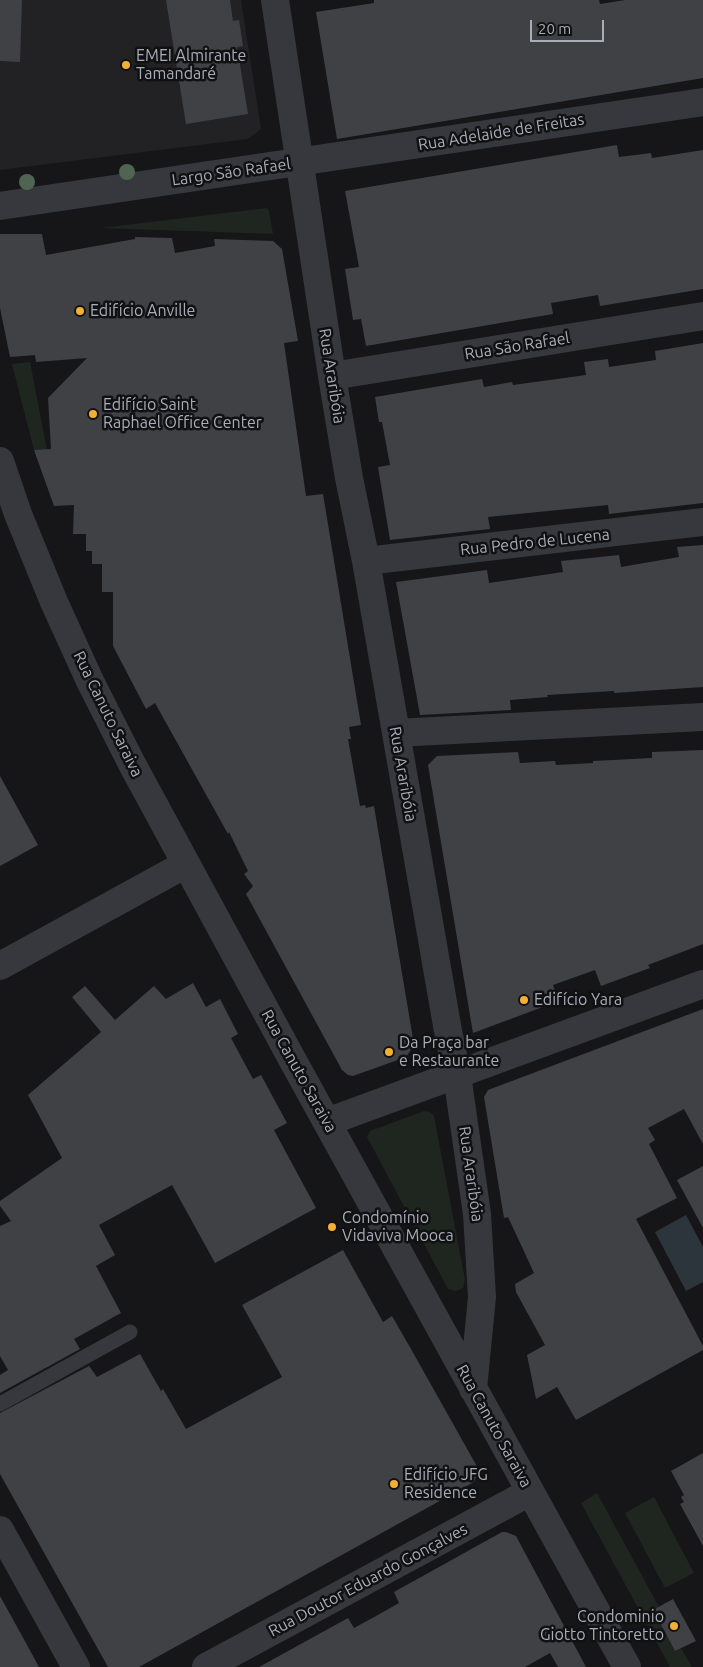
<!DOCTYPE html>
<html>
<head>
<meta charset="utf-8">
<style>
	body { margin:0 }
	#map { position:relative; width:703px; height:1667px; overflow:hidden; background:#161618; font-family:Ubuntu,sans-serif }
	canvas { display:block }
	.scale { position:absolute; left:530px; top:20px; width:74px; height:22px; box-sizing:border-box; border:2px solid #a8adb8; border-top:0; padding-left:6px; font-size:15px; line-height:18px; white-space:nowrap; color:#a8adb8; -webkit-text-stroke:4px #111113; paint-order:stroke }
</style>
</head>
<body>
<div id="map">
<canvas width="703" height="1667"></canvas>
<div class="scale">20 m</div>
</div>
<script>
const g = document.querySelector('canvas').getContext('2d');
g.lineJoin = 'round';
function fill(path, color) { g.fillStyle = color; g.fill(path, 'evenodd'); }
const poly = rows => new Path2D(rows.map(r => 'M' + r).join(''));
function trace(path, color, width, dash) { g.strokeStyle = color; g.lineWidth = width; g.lineCap = dash ? 'butt' : 'round'; g.setLineDash(dash || []); g.stroke(path); }
function write(font, color, halo, rows, align = 'center') {
  g.font = font + ' Ubuntu,sans-serif'; g.lineWidth = 5; g.setLineDash([]); g.textBaseline = 'middle'; g.strokeStyle = halo; g.fillStyle = color; for (const [text, x, y, turn = 0] of rows) {
    g.save(); g.translate(x, y); g.rotate((+turn || 0) * Math.PI / 180); g.textAlign = isNaN(turn) ? turn : align; if (halo) g.strokeText(text, 0, 0); g.fillText(text, 0, 0); g.restore();
  }
}
fill(poly([
	[0,0,241,0,261,129,248,139,0,170]
]), '#222225');
fill(poly([
	[267,208,269,211,273,234,101,228],
	[30,362,47,450,34,450,12,364],
	[424,1111,430,1112,434,1116,465,1280,463,1288,456,1291,448,1289,367,1137,370,1131],
	[597,1493,659,1607,653,1611,675,1651,681,1648,692,1667,670,1667,581,1503],
	[654,1497,694,1573,665,1588,625,1513]
]), '#1e261f');
fill(poly([
	[686,1215,703,1247,703,1282,686,1291,655,1232]
]), '#2c353c');
fill(poly([
	[0,0,22,0,20,62,0,61],
	[166,0,230,0,233,21,239,20,243,46,237,47,248,114,186,124],
	[374,0,599,0,600,4,625,0,703,0,703,78,337,139,316,12,374,3],
	[617,145,619,157,651,153,652,158,703,150,703,289,600,306,598,295,551,303,553,314,366,346,361,319,353,320,345,269,359,267,345,191],
	[0,234,42,234,46,255,135,239,135,237,172,238,175,253,215,246,214,239,273,241,282,249,298,341,284,343,306,496,323,494,361,725,349,727,351,739,348,739,360,806,365,805,366,808,374,806,414,1045,406,1057,353,1076,348,1075,342,1070,246,894,253,886,244,874,248,871,229,832,228,834,155,703,146,709,113,646,113,592,102,592,102,564,92,564,92,551,86,551,86,534,73,534,74,505,54,506,34,450,51,449,48,398,87,358,36,362,35,355,10,357,0,308],
	[703,343,703,503,609,514,608,505,488,517,490,529,390,540,378,467,390,465,382,422,379,422,375,397,482,379,484,387,512,382,513,385,586,375,584,362,608,359,609,367,656,360,655,351],
	[703,545,703,687,614,693,614,691,547,695,548,697,510,700,511,710,420,715,396,582,487,570,489,583,563,572,561,561,619,555,621,567,679,557,677,547],
	[703,750,703,944,648,965,650,968,601,986,595,970,553,985,559,1001,473,1033,428,765,437,756,478,754,518,752,520,763,555,761,556,765,593,763,593,761,652,758,652,752],
	[0,776,38,845,0,866],
	[193,983,206,1007,220,999,238,1034,231,1038,253,1079,261,1075,287,1123,274,1130,316,1208,215,1263,172,1185,99,1225,115,1255,96,1266,121,1313,74,1339,80,1349,0,1393,0,1375,8,1370,0,1356,0,1226,11,1221,0,1206,0,1201,62,1158,28,1095,101,1032,72,997,85,986,115,1020,154,986,166,999],
	[703,1009,703,1144,684,1109,648,1128,655,1140,649,1144,677,1198,636,1219,703,1346,703,1350,576,1420,557,1387,536,1399,527,1355,545,1345,516,1292,515,1284,534,1273,508,1217,504,1218,484,1097,488,1090],
	[703,1166,703,1228,677,1180],
	[343,1250,383,1322,392,1316,411,1349,479,1470,474,1482,139,1667,108,1667,0,1474,0,1413,89,1366,97,1377,140,1354,161,1391,163,1389,186,1429,282,1377,242,1305],
	[703,1453,703,1546,680,1504,684,1502,681,1497,684,1495,671,1471],
	[502,1532,506,1532,516,1536,586,1667,558,1667,550,1653,525,1667,259,1667,348,1618,354,1628,376,1616,399,1603,394,1592],
	[0,1596,26,1643,39,1667,0,1667],
	[673,1599,696,1641,675,1651,653,1610]
]), '#404145');
trace(poly([
	[0,1404,130,1332]
]), '#37383d', 15);
trace(poly([
	[275,0,332,376,349,478,366,561,448,1031,457,1075,477,1214,482,1297,473,1389],
	[0,206,703,102],
	[332,376,703,316],
	[0,461,18,514,54,602,90,681,132,764,292,1059,627,1667],
	[366,561,703,522],
	[396,733,703,717],
	[0,966,186,864],
	[327,1122,703,984],
	[0,1530,76,1667],
	[206,1667,530,1492]
]), '#37383d', 28);
g.fillStyle = '#506452';
for (const [x, y] of [
	[127,172],
	[27,182]
]) { g.beginPath(); g.arc(x, y, 8, 0, 2 * Math.PI); g.fill(); }
for (const [x, y, r, color] of [
	[126,65,5,"#f2b134"],
	[80,311,5,"#f2b134"],
	[93,414,5,"#f2b134"],
	[524,1000,5,"#f2b134"],
	[389,1052,5,"#f2b134"],
	[332,1227,5,"#f2b134"],
	[394,1484,5,"#f2b134"],
	[674,1626,5,"#f2b134"]
]) { const dot = new Path2D(); dot.arc(x, y, r, 0, 2 * Math.PI); g.fillStyle = color; g.fill(dot); trace(dot, '#111113', 2); }
write('16px', '#a8adb8', '#111113', [
	["EMEI Almirante",136,56],
	["Tamandaré",136,74],
	["Edifício Anville",90,311],
	["Edifício Saint",103,405],
	["Raphael Office Center",103,423],
	["Edifício Yara",534,1000],
	["Da Praça bar",399,1043],
	["e Restaurante",399,1061],
	["Condomínio",342,1218],
	["Vidaviva Mooca",342,1236],
	["Edifício JFG",404,1475],
	["Residence",404,1493],
	["Condominio",664,1617,"right"],
	["Giotto Tintoretto",664,1635,"right"]
], 'left');
write('16px', '#a8adb8', '#111113', [
	["Rua Adelaide de Freitas",501,132,-9],
	["Largo São Rafael",231,172,-8],
	["Rua São Rafael",517,346,-9],
	["Rua Araribóia",332,376,81],
	["Rua Pedro de Lucena",535,542,-6],
	["Rua Canuto Saraiva",108,714,64],
	["Rua Araribóia",403,774,80],
	["Rua Canuto Saraiva",299,1071,61],
	["Rua Araribóia",471,1174,82],
	["Rua Canuto Saraiva",494,1426,61],
	["Rua Doutor Eduardo Gonçalves",368,1580,-28]
]);
</script>
</body>
</html>
